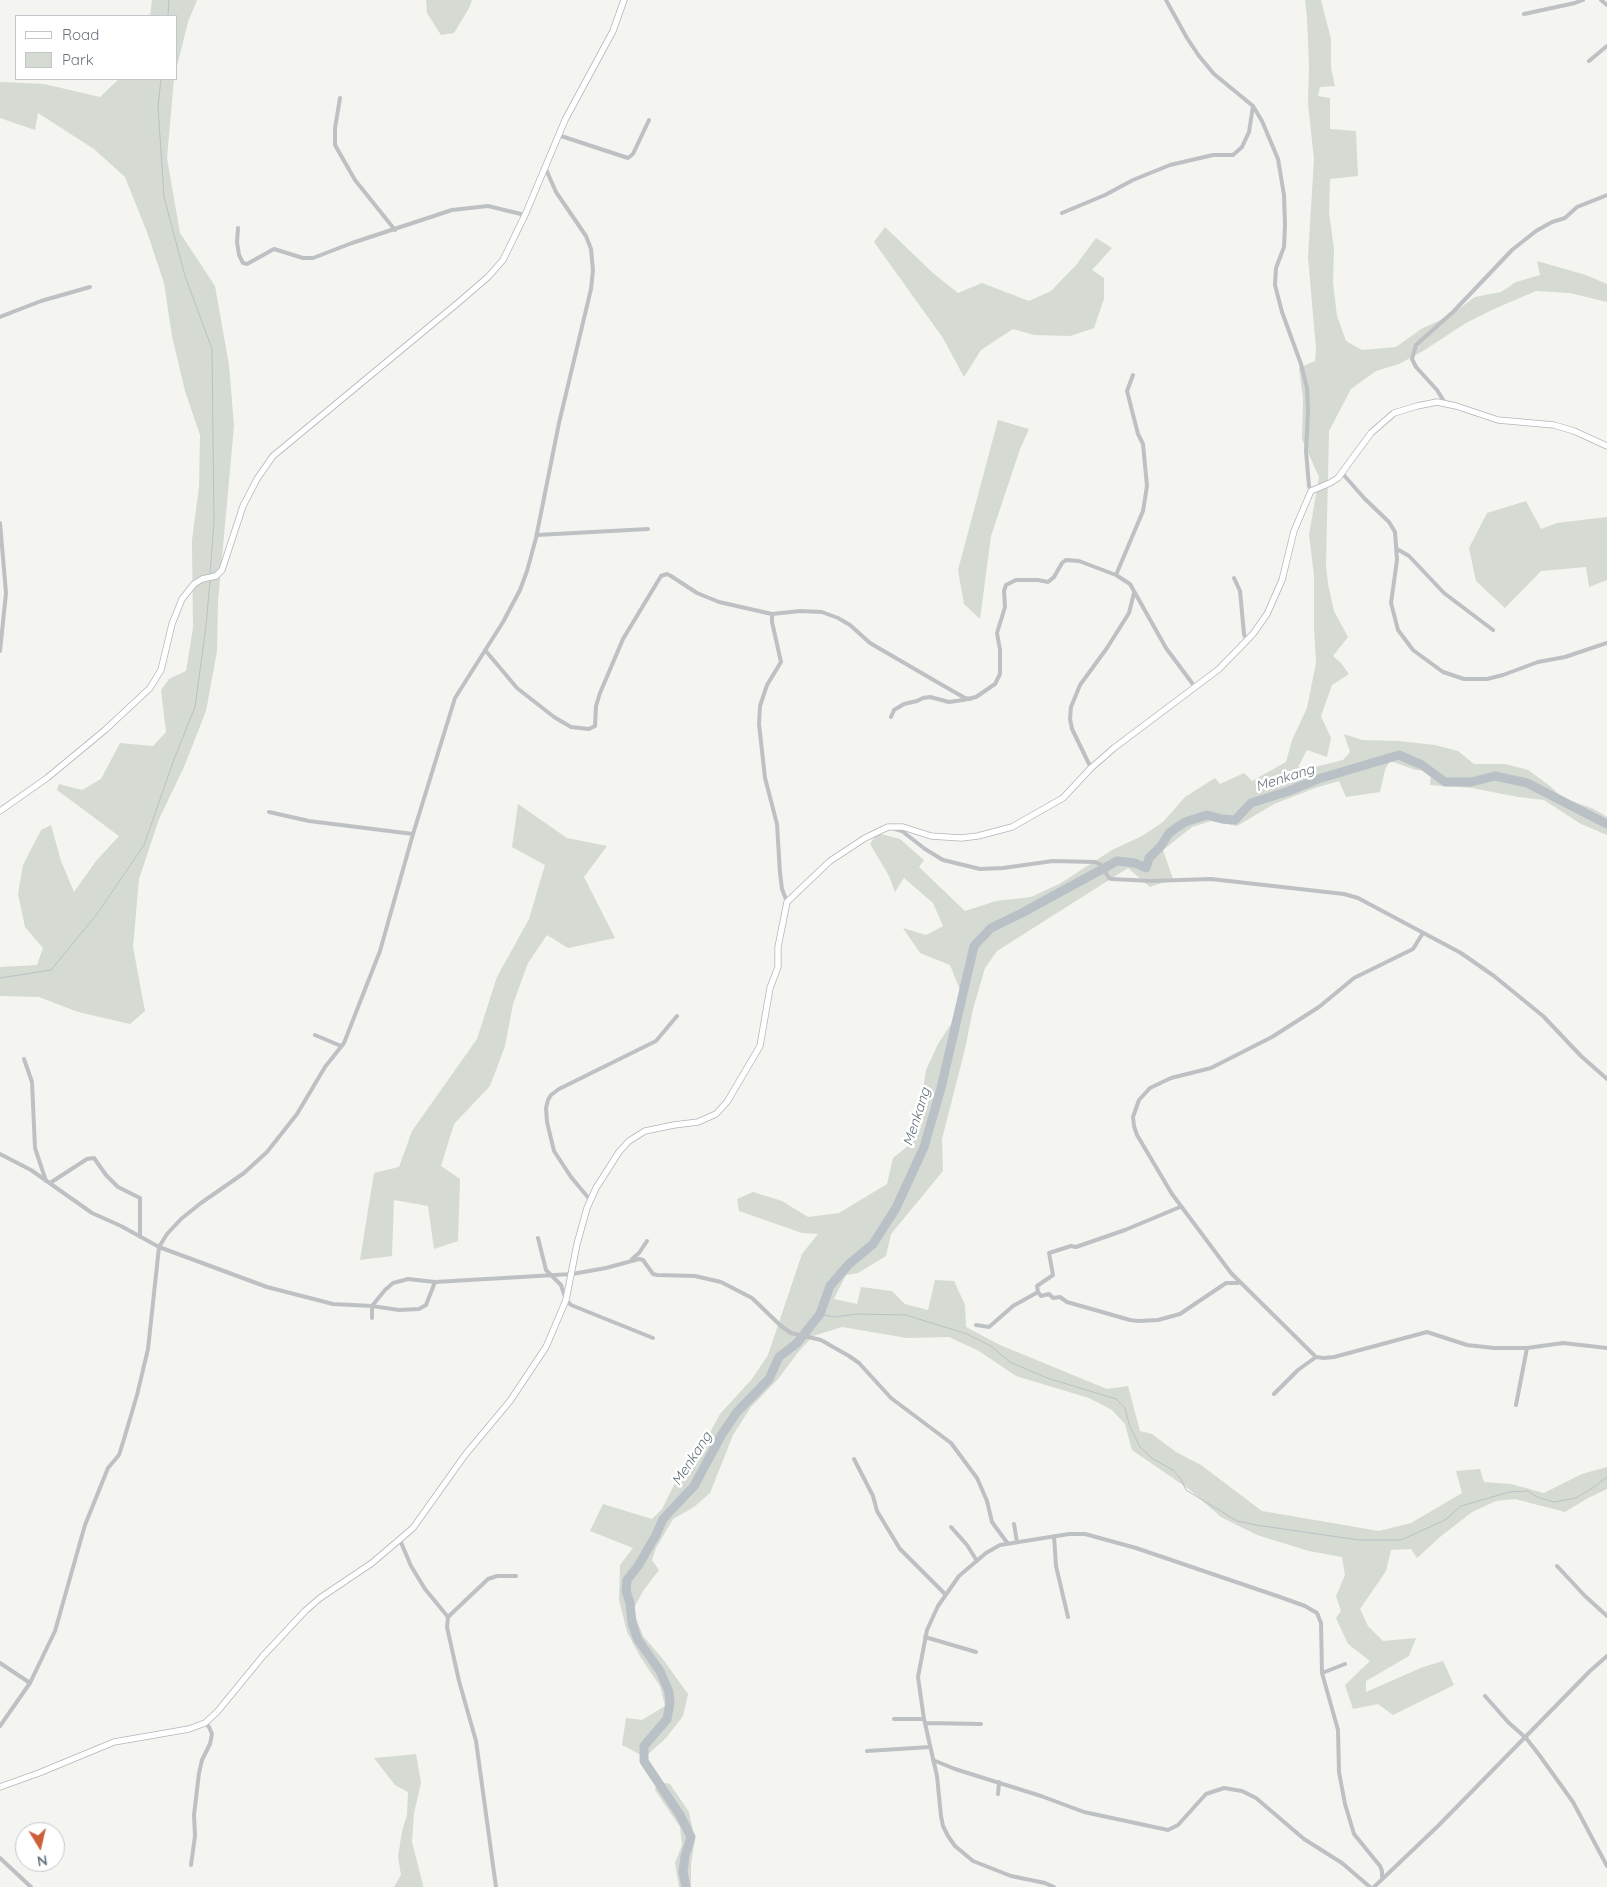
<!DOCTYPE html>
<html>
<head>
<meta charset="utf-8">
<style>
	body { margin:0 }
	#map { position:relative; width:1607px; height:1887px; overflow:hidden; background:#f4f4f1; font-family:Quicksand,sans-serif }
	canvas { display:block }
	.legend { position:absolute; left:15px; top:15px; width:162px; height:65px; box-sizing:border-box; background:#fff; border:1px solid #c2c7cb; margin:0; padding:6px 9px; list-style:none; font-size:15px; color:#67737e }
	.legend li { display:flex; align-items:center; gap:10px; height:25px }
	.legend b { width:25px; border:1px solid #c2c7cb }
	.north { position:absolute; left:15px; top:1822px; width:50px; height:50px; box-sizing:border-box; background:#fff; border:1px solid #c2c7cb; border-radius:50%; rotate:171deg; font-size:14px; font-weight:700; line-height:20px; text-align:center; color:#67737e }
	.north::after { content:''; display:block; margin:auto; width:18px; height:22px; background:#cc6039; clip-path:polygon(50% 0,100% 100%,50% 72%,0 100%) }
</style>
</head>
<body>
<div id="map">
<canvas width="1607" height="1887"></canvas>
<ul class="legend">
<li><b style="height:6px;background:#fff"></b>Road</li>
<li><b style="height:14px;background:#d5dad2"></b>Park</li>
</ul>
<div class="north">N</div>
</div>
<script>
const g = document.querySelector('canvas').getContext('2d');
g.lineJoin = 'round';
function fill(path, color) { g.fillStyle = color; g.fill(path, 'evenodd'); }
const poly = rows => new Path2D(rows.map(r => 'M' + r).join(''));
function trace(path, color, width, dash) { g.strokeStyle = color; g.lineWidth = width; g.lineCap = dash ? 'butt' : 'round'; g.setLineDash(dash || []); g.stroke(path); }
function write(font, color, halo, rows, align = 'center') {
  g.font = font + ' Quicksand,sans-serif'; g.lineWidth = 5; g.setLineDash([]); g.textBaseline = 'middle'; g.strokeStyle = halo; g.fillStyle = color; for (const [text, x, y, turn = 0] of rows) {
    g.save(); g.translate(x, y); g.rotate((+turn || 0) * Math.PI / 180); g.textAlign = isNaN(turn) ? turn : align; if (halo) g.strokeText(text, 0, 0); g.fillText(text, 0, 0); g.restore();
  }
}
fill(poly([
	[152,0,197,0,188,22,176,70,176,16,150,16],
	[426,0,472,0,469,8,454,33,441,35,427,13],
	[1305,0,1321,0,1331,39,1331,68,1335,86,1320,87,1318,96,1330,98,1330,129,1356,131,1358,176,1330,179,1329,212,1334,249,1333,283,1337,316,1346,341,1362,350,1396,347,1421,329,1449,316,1475,297,1501,292,1516,282,1540,275,1537,261,1586,275,1607,284,1607,302,1570,293,1536,291,1494,309,1466,323,1423,351,1399,364,1376,371,1351,389,1329,431,1326,565,1328,584,1334,611,1348,637,1333,656,1341,663,1349,674,1332,685,1321,716,1331,738,1327,757,1307,750,1298,767,1315,767,1343,760,1350,752,1344,734,1362,740,1399,741,1435,745,1458,751,1474,764,1505,764,1528,770,1550,786,1563,798,1594,809,1607,817,1607,835,1581,824,1544,800,1518,797,1472,788,1430,785,1431,771,1416,770,1390,761,1385,770,1380,792,1346,797,1339,781,1315,788,1274,804,1237,826,1211,821,1192,827,1163,850,1173,879,1150,887,1128,868,997,951,985,968,973,1009,965,1049,942,1139,943,1171,891,1234,886,1256,858,1273,846,1275,834,1299,857,1304,861,1287,892,1291,905,1304,928,1310,935,1280,954,1281,965,1305,966,1327,1000,1345,1107,1389,1128,1386,1140,1431,1152,1434,1176,1452,1201,1465,1262,1511,1379,1531,1411,1523,1462,1493,1456,1471,1480,1469,1484,1482,1511,1484,1544,1493,1582,1474,1607,1467,1607,1489,1588,1498,1565,1512,1515,1499,1496,1501,1472,1512,1440,1537,1417,1558,1411,1549,1391,1550,1386,1571,1360,1609,1368,1626,1383,1641,1416,1638,1409,1656,1366,1681,1366,1692,1423,1667,1443,1661,1454,1685,1393,1715,1378,1704,1353,1709,1345,1685,1370,1661,1348,1644,1336,1618,1341,1611,1336,1596,1345,1575,1342,1557,1309,1551,1257,1535,1221,1517,1190,1490,1132,1450,1125,1424,1112,1410,1089,1398,1016,1376,979,1351,949,1337,907,1338,842,1327,813,1336,799,1351,778,1379,751,1407,733,1435,710,1493,694,1507,673,1519,656,1548,652,1560,659,1570,643,1591,633,1610,643,1636,662,1658,688,1694,683,1716,666,1738,645,1757,622,1745,626,1718,642,1720,665,1706,660,1686,641,1658,627,1632,619,1600,620,1565,633,1548,590,1531,603,1504,652,1519,662,1509,680,1473,700,1451,720,1414,752,1379,768,1355,802,1254,818,1234,802,1233,739,1211,737,1199,753,1192,782,1201,808,1217,839,1213,887,1184,893,1158,908,1146,918,1119,926,1070,938,1044,957,1015,962,995,950,965,920,953,903,928,926,935,943,926,933,903,904,878,895,892,889,876,870,844,877,833,900,839,924,860,919,867,965,911,996,901,1031,897,1061,883,1112,850,1142,836,1163,822,1185,797,1215,778,1220,784,1244,773,1252,781,1286,762,1292,740,1307,708,1316,663,1314,628,1314,575,1309,535,1319,477,1302,439,1303,399,1299,368,1315,361,1316,349,1308,257,1314,159,1308,104,1309,64,1307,18],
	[119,79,174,79,167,158,180,233,215,286,229,365,234,426,218,601,217,651,206,711,184,767,159,819,139,879,133,947,145,1011,130,1024,78,1012,39,997,0,996,0,967,37,965,43,948,25,927,18,894,23,865,41,830,51,825,61,861,74,892,96,861,119,836,57,790,59,784,82,790,101,779,120,743,153,746,166,732,161,690,169,679,186,671,193,628,192,540,199,487,200,435,185,391,172,336,164,283,147,232,125,177,94,149,38,113,35,130,0,118,0,82,44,84,100,97],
	[885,227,934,274,958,293,982,283,1029,301,1051,291,1077,264,1096,238,1112,248,1092,270,1104,278,1104,299,1094,328,1070,336,1034,335,1013,329,981,350,964,377,943,338,874,242],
	[998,420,1029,429,1020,449,991,536,980,619,964,604,958,570],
	[1526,501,1541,529,1557,523,1607,517,1607,580,1589,587,1586,567,1541,571,1505,608,1476,581,1469,548,1487,513],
	[518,804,567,838,607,846,584,877,615,938,568,948,547,935,528,963,513,1004,505,1046,490,1086,454,1124,441,1166,460,1179,458,1241,434,1249,428,1206,394,1200,392,1256,360,1260,374,1173,399,1167,412,1131,477,1039,497,977,529,919,545,865,512,847],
	[416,1754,421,1783,414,1813,412,1842,423,1885,423,1887,394,1887,401,1875,398,1857,402,1831,407,1815,408,1792,395,1785,374,1758],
	[657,1781,670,1784,689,1812,695,1840,691,1864,691,1887,679,1887,675,1863,682,1845,680,1827,655,1790]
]), '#d5dad2');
trace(poly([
	[168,16,169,0],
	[161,79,158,107,164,197,185,276,212,349,214,522,210,574],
	[0,978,51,970,97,914,144,845,173,762,195,707,206,626,210,581],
	[820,1314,834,1317,856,1314,906,1315,967,1334,991,1346,1010,1362,1047,1378,1116,1399,1125,1408,1130,1427,1140,1447,1153,1459,1173,1470,1181,1479,1186,1490,1237,1521,1256,1525,1359,1540,1401,1540,1445,1520,1461,1506,1509,1492,1528,1491,1537,1497,1554,1502,1576,1498,1594,1487,1607,1477]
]), '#b9c1c6', 1);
trace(poly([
	[686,1887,683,1872,685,1856,691,1837,680,1815,644,1761,644,1746,667,1719,670,1703,669,1692,660,1671,638,1640,632,1623,630,1603,626,1591,627,1580,638,1566,656,1535,663,1519,694,1486,722,1434,737,1412,769,1379,779,1357,797,1343,820,1314,830,1286,849,1264,873,1244,896,1208,924,1147,941,1088,974,946,991,928,1022,913,1117,861,1135,863,1146,868,1149,858,1161,846,1169,833,1185,822,1207,815,1222,819,1235,820,1251,803,1289,791,1318,779,1399,755,1422,765,1445,782,1471,782,1495,776,1527,783,1607,824]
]), '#b9c1c6', 9);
const secondary = poly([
	[0,811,47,778,105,730,150,688,161,670,172,624,182,599,194,584,202,579,216,576,222,570,243,506,257,479,273,456,459,302,488,277,503,260,525,215,565,120,613,31,624,0],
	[0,1787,39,1773,114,1742,189,1729,205,1723,217,1712,263,1656,305,1611,320,1598,372,1563,413,1528,465,1455,510,1401,546,1347,566,1300,577,1244,587,1208,596,1188,619,1152,629,1141,645,1131,674,1125,698,1122,716,1114,727,1102,760,1046,770,988,778,967,778,947,787,902,830,861,865,838,888,827,903,827,931,836,961,838,978,836,1012,827,1063,798,1091,768,1114,748,1219,669,1253,634,1267,614,1282,580,1294,531,1311,491,1330,483,1338,478,1371,433,1394,413,1417,406,1437,402,1456,406,1498,420,1554,425,1574,431,1607,446]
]);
trace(secondary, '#b2b6ba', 7);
trace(poly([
	[1166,0,1187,38,1199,56,1214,74,1253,106,1262,121,1278,159,1284,195,1285,225,1284,247,1276,268,1275,285,1282,312,1301,364,1307,388,1308,412,1306,451,1309,486,1311,491],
	[1601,0,1607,5],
	[1524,14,1575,3,1583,0],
	[1589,61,1607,46],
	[340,98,335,128,335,145,355,180,395,230],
	[558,135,628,158,633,154,649,120],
	[1062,213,1105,195,1133,180,1170,165,1213,155,1233,155,1242,147,1249,132,1253,106],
	[238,228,237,242,239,255,243,263,247,264,274,249,303,258,313,258,352,243,452,210,488,206,525,215],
	[0,317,41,301,90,287],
	[1445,403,1437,390,1416,367,1412,359,1416,345,1453,312,1512,250,1536,231,1552,222,1565,218,1577,207,1607,195],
	[1342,473,1364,498,1389,522,1395,532,1397,560,1391,603,1398,630,1413,650,1443,672,1464,679,1487,679,1503,675,1538,662,1565,657,1607,643],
	[0,523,6,593,0,651],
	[537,535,648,529],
	[1397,549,1409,556,1444,593,1493,630],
	[1116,575,1143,511,1147,486,1143,444,1138,434,1127,391,1133,375],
	[1234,578,1240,591,1244,634,1246,639],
	[485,650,517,688,554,717,571,727,589,729,595,726,596,706,600,693,623,639,661,576,667,574,671,576,697,593,719,602,772,614],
	[891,717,894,710,904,704,917,701,923,698,930,697,949,702,963,700,976,697,995,684,1000,674,1000,650,997,633,1005,607,1004,591,1006,585,1016,580,1038,580,1048,582,1054,577,1062,563,1066,560,1079,561,1116,575,1130,584,1166,648,1195,687],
	[1091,768,1072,729,1070,719,1071,707,1080,685,1107,648,1129,613,1134,593],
	[269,812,309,821,413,834],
	[895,829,902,831,925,849,943,860,980,869,1003,868,1053,861,1095,862,1100,864,1109,878,1112,879,1151,881,1211,879,1344,894,1358,898,1461,953,1494,976,1543,1016,1581,1056,1607,1079],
	[787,902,782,889,780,873,777,824,765,778,759,724,760,706,767,685,781,662,772,622,772,614,800,611,822,612,838,618,850,625,870,643,937,682,965,698,970,699],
	[1423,933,1413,949,1354,978,1319,1007,1272,1037,1211,1068,1171,1078,1150,1088,1139,1100,1133,1117,1134,1126,1137,1135,1172,1194,1231,1273,1316,1357,1324,1358,1334,1357,1427,1332,1467,1345,1494,1348,1527,1348,1563,1343,1607,1348],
	[315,1035,341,1046],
	[24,1059,32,1082,35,1148,46,1181],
	[0,1154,31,1170,92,1213,121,1226,159,1247,267,1287,333,1304,372,1306,399,1310,419,1309,426,1305,435,1282,572,1274,606,1268,639,1259,643,1260,653,1274,657,1275,695,1276,721,1282,752,1298,781,1326,791,1333,821,1340,849,1356,859,1363,891,1398,951,1443,977,1478,987,1501,992,1522,1008,1544],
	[50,1183,87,1159,94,1158,106,1175,118,1187,140,1198,140,1237],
	[591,1201,571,1177,554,1151,547,1122,546,1108,548,1100,551,1095,559,1089,656,1041,677,1016],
	[538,1238,546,1270,561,1285,566,1300,571,1305,653,1338],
	[632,1259,639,1253,647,1241],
	[1038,1292,1037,1286,1053,1275,1049,1253,1071,1246,1076,1247,1125,1230,1180,1207],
	[372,1318,372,1306,385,1290,393,1283,408,1279,435,1282],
	[976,1325,989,1327,1013,1306,1038,1292,1041,1296,1049,1294,1053,1298,1060,1297,1067,1302,1130,1320,1138,1321,1158,1320,1180,1314,1226,1283,1238,1283],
	[1274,1394,1298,1370,1316,1357],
	[1516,1405,1527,1348],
	[854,1459,873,1496,877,1511,900,1549,945,1594],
	[1014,1524,1017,1542],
	[951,1527,967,1545,977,1561],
	[1054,1536,1056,1566,1068,1617],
	[400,1540,411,1566,425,1589,448,1617,447,1627,459,1681,476,1741,496,1887],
	[1557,1566,1585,1596,1607,1616],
	[448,1617,488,1579,497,1576,516,1576],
	[925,1637,976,1652],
	[0,1663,30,1683],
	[1322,1673,1345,1664],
	[1485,1696,1508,1722,1526,1738,1540,1756,1573,1802,1607,1866],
	[894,1719,924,1719],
	[925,1723,981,1724],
	[0,1726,30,1683,55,1631,85,1525,108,1468,119,1455,124,1439,137,1395,148,1349,159,1247,167,1234,181,1219,201,1203,244,1173,267,1152,297,1114,325,1067,344,1043,380,951,413,834,455,698,503,622,520,590,527,571,536,538,559,423,591,289,593,270,591,249,586,236,556,192,545,167],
	[867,1751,930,1747],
	[933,1760,955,1769,1041,1796,1084,1812,1168,1830,1178,1825,1206,1794,1224,1788,1242,1791,1256,1798,1304,1839,1342,1863,1370,1887],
	[998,1794,999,1782],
	[0,1858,31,1887],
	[191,1865,195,1836,194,1815,199,1773,202,1760,210,1744,212,1734,209,1727,205,1723],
	[1054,1887,1045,1883,1011,1876,973,1861,955,1846,948,1836,943,1826,941,1816,937,1776,924,1719,918,1677,927,1630,938,1606,959,1576,986,1553,1000,1545,1069,1534,1085,1534,1136,1548,1280,1597,1305,1606,1317,1613,1321,1623,1322,1673,1338,1730,1339,1772,1345,1804,1354,1834,1380,1866,1382,1871,1382,1878],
	[1374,1887,1438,1826,1590,1671,1607,1656]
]), '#bec1c4', 4);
trace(secondary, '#fff', 5.5);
write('italic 14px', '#63737b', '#fff', [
	["Menkang",1285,778,-18],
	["Menkang",917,1117,-72],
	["Menkang",692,1459,-57]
]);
</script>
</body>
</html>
